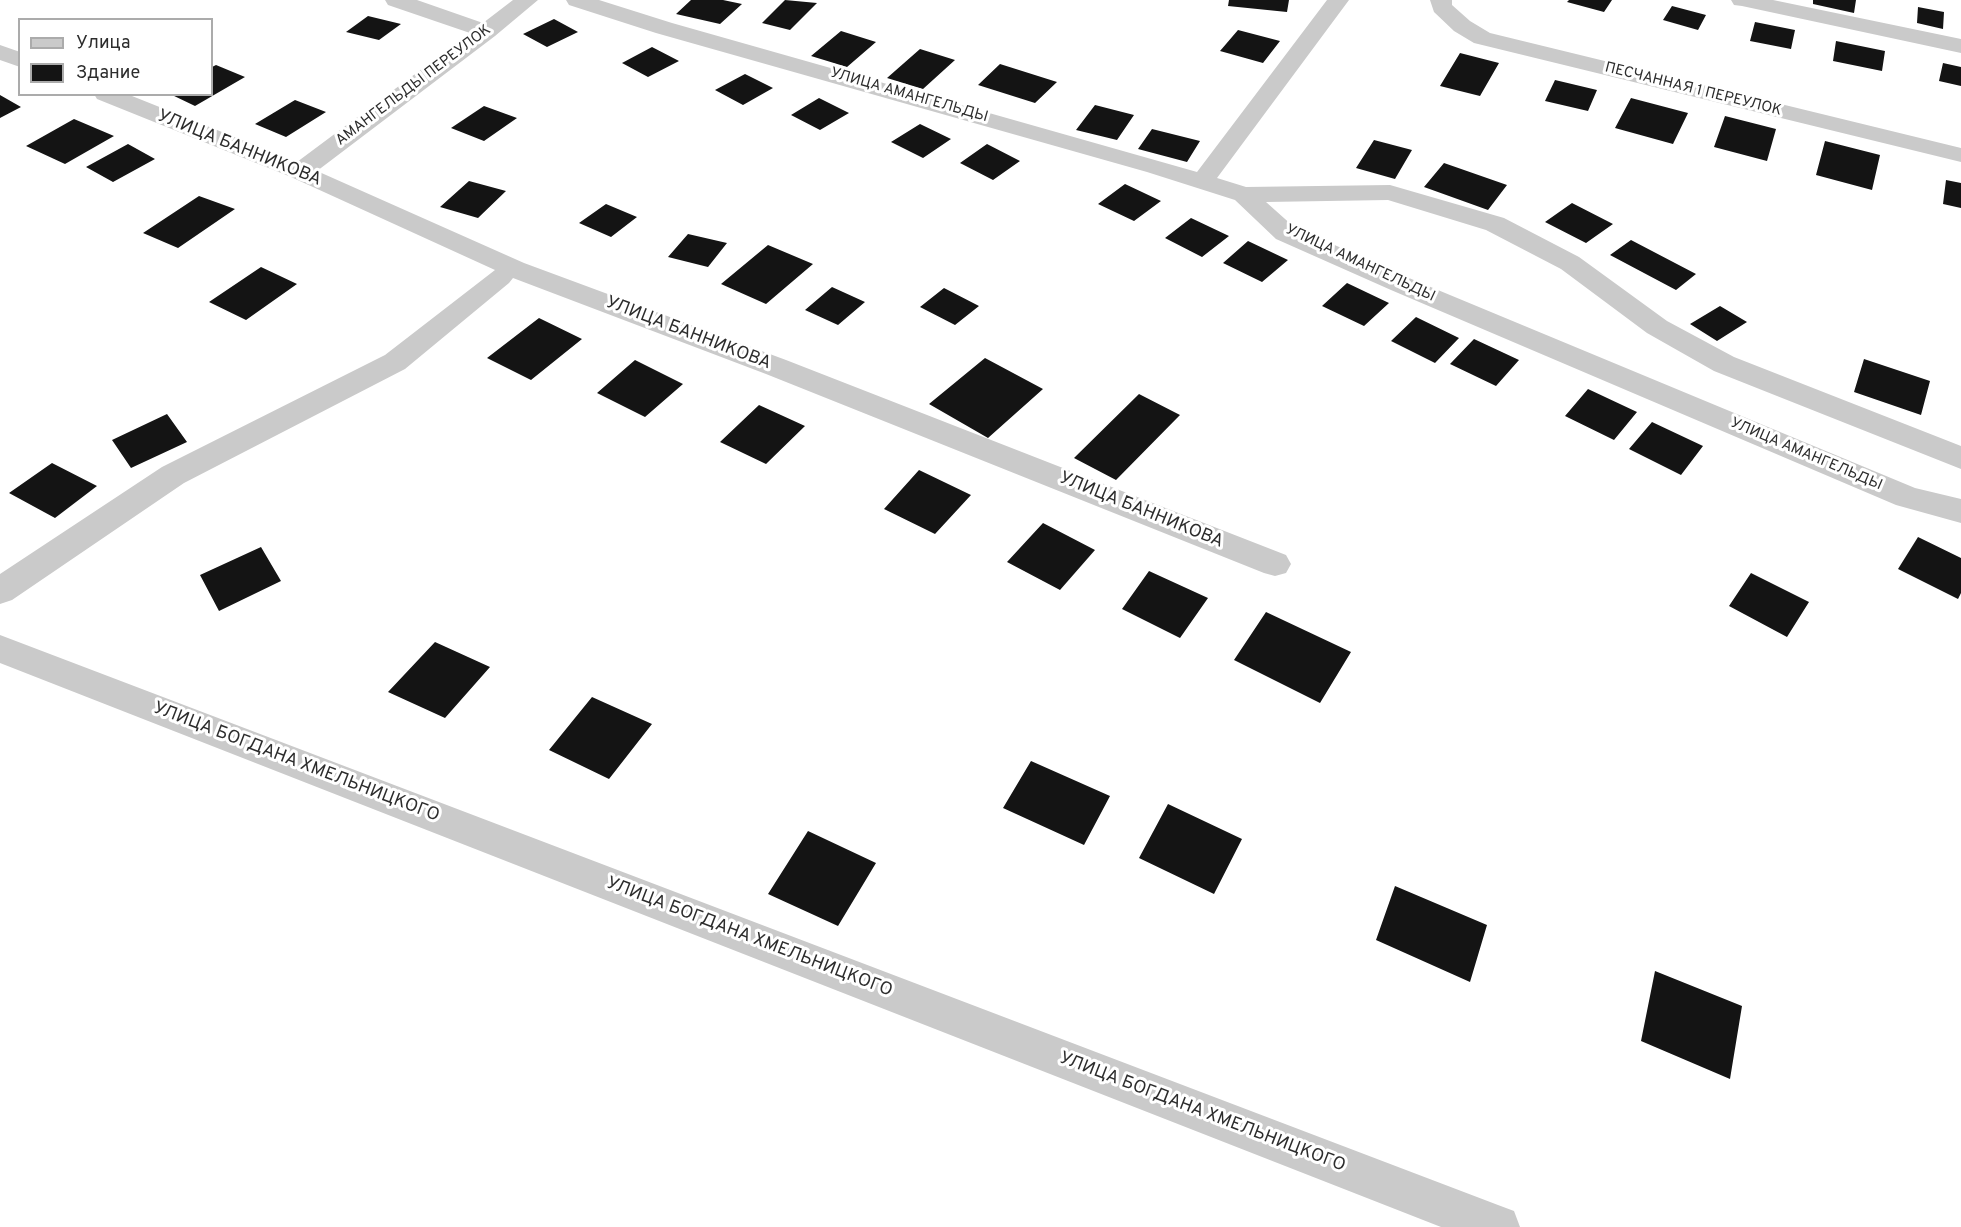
<!DOCTYPE html>
<html>
<head>
<meta charset="utf-8">
<style>
	body { margin:0 }
	#map { position:relative; width:1961px; height:1227px; overflow:hidden; background:#fff; font-family:Overpass,sans-serif }
	canvas { display:block }
	.legend { position:absolute; left:18px; top:18px; width:195px; height:78px; box-sizing:border-box; background:#fff; border:2px solid #ababab; margin:0; padding:8px 10px; list-style:none; font-size:18px; color:#2d2d2d }
	.legend li { display:flex; align-items:center; gap:12px; height:30px }
	.legend b { width:30px; border:2px solid #ababab }
</style>
</head>
<body>
<div id="map">
<canvas width="1961" height="1227"></canvas>
<ul class="legend">
<li><b style="height:8px;background:#cacaca"></b>Улица</li>
<li><b style="height:16px;background:#141414"></b>Здание</li>
</ul>
</div>
<script>
const g = document.querySelector('canvas').getContext('2d');
g.lineJoin = 'round';
function fill(path, color) { g.fillStyle = color; g.fill(path, 'evenodd'); }
const poly = rows => new Path2D(rows.map(r => 'M' + r).join(''));
function write(font, color, halo, rows, align = 'center') {
  g.font = font + ' Overpass,sans-serif'; g.lineWidth = 6; g.setLineDash([]); g.textBaseline = 'middle'; g.strokeStyle = halo; g.fillStyle = color; for (const [text, x, y, turn = 0] of rows) {
    g.save(); g.translate(x, y); g.rotate((+turn || 0) * Math.PI / 180); g.textAlign = isNaN(turn) ? turn : align; if (halo) g.strokeText(text, 0, 0); g.fillText(text, 0, 0); g.restore();
  }
}
fill(poly([
	[691,0,723,0,742,4,720,24,676,14],
	[785,0,817,3,790,30,762,23],
	[1229,0,1289,0,1287,12,1228,6],
	[1569,0,1612,0,1604,12,1567,2],
	[1813,0,1856,0,1854,13,1813,4],
	[1672,6,1706,15,1698,30,1663,20],
	[1918,7,1944,12,1943,29,1917,23],
	[368,16,401,24,379,40,346,32],
	[554,19,578,32,547,47,523,34],
	[1755,22,1795,30,1791,49,1750,41],
	[1238,30,1280,41,1263,63,1220,51],
	[841,31,876,42,847,67,811,56],
	[1836,41,1885,51,1882,71,1833,61],
	[652,47,679,61,648,77,622,63],
	[920,49,955,60,923,89,887,78],
	[1460,53,1499,63,1480,96,1440,86],
	[1943,63,1961,67,1961,86,1939,81],
	[1000,64,1057,82,1035,103,978,85],
	[216,65,245,77,195,106,170,94,212,94,212,67],
	[745,74,773,88,743,105,715,90],
	[1555,80,1597,90,1588,111,1545,101],
	[0,95,21,107,0,118],
	[819,98,849,113,820,130,791,115],
	[1631,98,1688,113,1673,144,1615,128],
	[295,100,326,112,286,137,255,124],
	[1095,105,1134,115,1117,140,1076,130],
	[484,106,517,118,484,141,451,128],
	[1725,116,1776,129,1767,161,1714,147],
	[74,119,114,136,65,164,26,146],
	[920,124,951,139,923,158,891,142],
	[1152,129,1200,141,1187,162,1138,149],
	[1374,140,1412,150,1395,179,1356,168],
	[1825,141,1880,155,1872,190,1816,175],
	[128,144,155,159,113,182,86,167],
	[987,144,1020,161,993,180,960,163],
	[1444,163,1507,185,1488,210,1424,187],
	[1946,180,1961,183,1961,208,1943,204],
	[469,181,506,191,478,218,440,207],
	[1125,184,1161,201,1134,221,1098,204],
	[199,196,235,209,178,248,143,233],
	[1572,203,1613,224,1586,243,1545,222],
	[606,204,637,217,611,237,579,223],
	[1191,218,1229,236,1202,257,1165,238],
	[688,234,727,243,708,267,668,257],
	[1631,240,1696,274,1676,290,1610,255],
	[1248,241,1288,260,1262,282,1223,263],
	[768,245,813,264,766,304,721,284],
	[261,267,297,284,246,320,209,302],
	[1347,283,1389,303,1364,326,1322,306],
	[832,287,865,302,838,325,805,310],
	[944,288,979,306,955,325,920,307],
	[1720,306,1747,322,1717,341,1690,324],
	[1416,317,1459,338,1435,363,1391,341],
	[539,318,582,339,531,380,487,358],
	[1474,339,1519,360,1496,386,1450,364],
	[985,358,1043,389,988,438,929,404],
	[1864,359,1930,381,1921,415,1854,392],
	[635,360,683,384,645,417,597,393],
	[1588,389,1637,412,1614,440,1565,416],
	[1139,394,1180,415,1116,480,1074,458],
	[759,405,805,426,766,464,720,442],
	[167,414,187,442,131,468,112,440],
	[1652,422,1703,446,1681,475,1629,449],
	[52,463,97,486,55,518,9,493],
	[919,470,971,495,935,534,884,509],
	[1043,523,1095,550,1060,590,1007,562],
	[1918,537,1961,558,1961,593,1958,599,1898,569],
	[261,547,281,581,219,611,200,575],
	[1149,571,1208,598,1180,638,1122,609],
	[1751,573,1809,602,1787,637,1729,606],
	[1266,612,1351,652,1320,703,1234,660],
	[435,642,490,667,445,718,388,692],
	[592,697,652,724,609,779,549,750],
	[1031,761,1110,796,1084,845,1003,808],
	[1168,804,1242,839,1214,894,1139,858],
	[808,831,876,863,838,926,768,894],
	[1395,886,1487,925,1470,982,1376,940],
	[1655,971,1742,1006,1730,1079,1641,1041]
]), '#141414');
fill(poly([
	[385,0,417,0,483,23,513,0,538,0,495,36,317,171,524,263,786,360,1286,555,1291,564,1286,573,1275,576,1264,573,766,374,513,278,509,283,405,369,184,483,12,600,0,604,0,574,162,467,385,355,495,270,291,177,97,99,94,94,127,94,297,162,470,33,388,5,385,0],
	[566,0,599,0,672,23,1197,172,1327,0,1349,0,1217,178,1246,187,1390,185,1504,218,1579,257,1667,321,1734,357,1961,446,1961,469,1714,371,1647,333,1561,269,1486,230,1388,200,1266,202,1294,227,1409,278,1915,488,1961,499,1961,523,1896,505,1391,290,1276,239,1235,200,1147,172,656,33,569,5,566,0],
	[1430,0,1452,0,1452,5,1470,21,1490,33,1961,148,1961,162,1474,43,1454,31,1434,12,1430,0],
	[1731,0,1773,0,1961,39,1961,53,1742,6,1734,5,1731,0],
	[0,45,20,52,20,67,0,60,0,45],
	[0,635,1498,1205,1514,1211,1520,1227,1441,1227,0,663,0,635]
]), '#cacaca');
write('15px', '#2d2d2d', '#fff', [
	["АМАНГЕЛЬДЫ ПЕРЕУЛОК",414,86,-37],
	["ПЕСЧАННАЯ 1 ПЕРЕУЛОК",1693,90,14],
	["УЛИЦА АМАНГЕЛЬДЫ",909,96,16],
	["УЛИЦА АМАНГЕЛЬДЫ",1360,264,25],
	["УЛИЦА АМАНГЕЛЬДЫ",1806,455,23]
]);
write('18px', '#2d2d2d', '#fff', [
	["УЛИЦА БАННИКОВА",239,149,22],
	["УЛИЦА БАННИКОВА",688,334,21],
	["УЛИЦА БАННИКОВА",1141,511,22],
	["УЛИЦА БОГДАНА ХМЕЛЬНИЦКОГО",296,763,21],
	["УЛИЦА БОГДАНА ХМЕЛЬНИЦКОГО",749,938,21],
	["УЛИЦА БОГДАНА ХМЕЛЬНИЦКОГО",1202,1113,21]
]);
</script>
</body>
</html>
